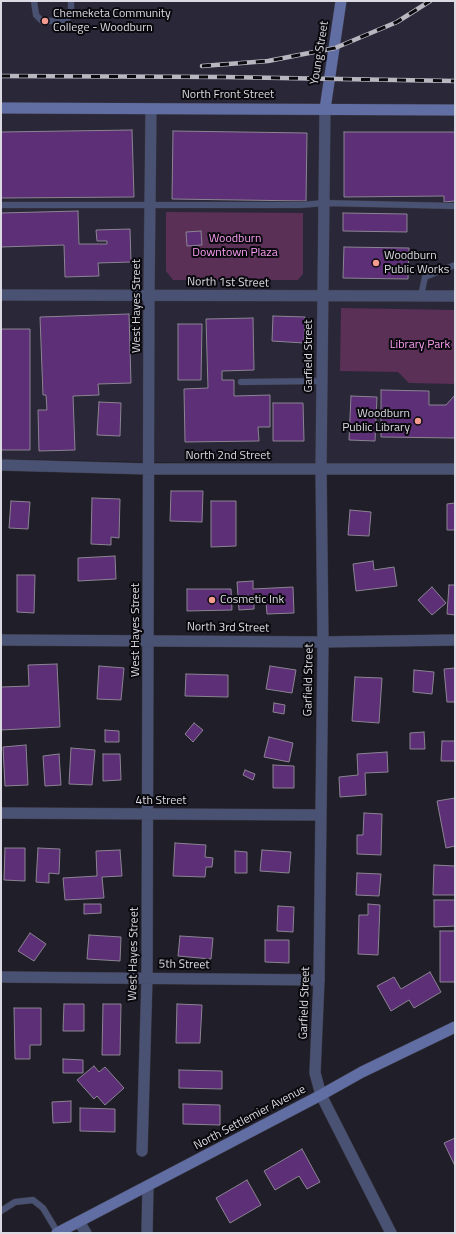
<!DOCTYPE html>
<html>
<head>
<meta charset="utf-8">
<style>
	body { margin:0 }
	#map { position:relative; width:456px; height:1234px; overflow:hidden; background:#201e29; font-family:"Titillium Web",sans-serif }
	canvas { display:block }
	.frame { position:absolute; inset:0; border:2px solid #dbdae2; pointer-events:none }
</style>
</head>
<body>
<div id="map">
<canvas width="456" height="1234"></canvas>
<div class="frame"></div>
</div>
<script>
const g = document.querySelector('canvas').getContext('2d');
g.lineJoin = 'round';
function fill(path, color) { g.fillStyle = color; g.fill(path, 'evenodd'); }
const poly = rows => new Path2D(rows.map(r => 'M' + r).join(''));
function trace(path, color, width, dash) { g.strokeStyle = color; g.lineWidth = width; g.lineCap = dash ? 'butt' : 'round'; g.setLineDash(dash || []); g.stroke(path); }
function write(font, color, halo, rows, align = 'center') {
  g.font = font + ' "Titillium Web",sans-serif'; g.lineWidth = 4; g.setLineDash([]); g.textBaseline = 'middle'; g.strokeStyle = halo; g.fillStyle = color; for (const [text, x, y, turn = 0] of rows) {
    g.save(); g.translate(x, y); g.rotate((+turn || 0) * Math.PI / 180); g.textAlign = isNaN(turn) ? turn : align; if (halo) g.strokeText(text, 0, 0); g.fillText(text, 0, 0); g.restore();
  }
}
fill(poly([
	[1,1,455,1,455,468,1,459]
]), '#292738');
fill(poly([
	[166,212,303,213,303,274,298,280,173,280,166,271],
	[341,308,455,310,455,384,409,383,398,372,340,371]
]), '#5b3057');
const building = poly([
	[132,130,134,197,1,198,1,132,132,130],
	[173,131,307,133,306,201,172,199,173,131],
	[344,132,455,132,455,201,444,202,444,196,344,197,344,132],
	[78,211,79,244,107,244,107,241,97,241,96,230,130,229,131,262,98,263,99,276,65,277,64,245,1,247,1,213,78,211],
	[343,213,407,214,407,232,343,231,343,213],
	[201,231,202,245,187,246,186,232,201,231],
	[344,247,409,248,408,279,343,278,344,247],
	[129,314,131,383,98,384,99,395,73,396,75,450,39,451,38,410,47,410,46,395,43,395,40,317,129,314],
	[273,316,305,317,304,343,272,341,273,316],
	[253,318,254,370,222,371,222,380,234,380,234,396,270,395,270,427,258,427,259,441,185,442,184,389,208,388,206,319,253,318],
	[178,324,202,324,201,380,178,380,178,324],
	[1,329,30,329,30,450,1,450,1,329],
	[381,390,429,391,429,405,446,405,455,395,455,438,381,437,381,390],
	[351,396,377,397,375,441,349,440,351,396],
	[99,402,121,403,120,436,97,435,99,402],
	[273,403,303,403,304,441,273,441,273,403],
	[171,491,203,491,202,522,170,521,171,491],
	[92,498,120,499,119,538,111,537,111,545,91,544,92,498],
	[11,501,30,502,28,529,9,528,11,501],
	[211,501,236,501,236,546,211,547,211,501],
	[455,503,455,530,447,530,447,504,455,503],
	[350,510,371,512,369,536,348,535,350,510],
	[115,556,116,579,78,581,78,558,115,556],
	[373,561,374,570,394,567,397,586,356,591,353,564,373,561],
	[17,575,35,575,34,613,17,612,17,575],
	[253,581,253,589,293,587,294,613,267,614,266,602,254,602,254,609,239,610,237,582,253,581],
	[449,585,455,585,455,615,447,614,449,585],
	[432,587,446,603,432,615,418,600,432,587],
	[187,589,231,589,232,610,187,611,187,589],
	[57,664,60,727,1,730,1,687,29,686,28,665,57,664],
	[99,666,124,668,121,700,97,699,99,666],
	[270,666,296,670,292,693,266,689,270,666],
	[455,668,455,702,447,702,444,669,455,668],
	[414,670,434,672,432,694,413,692,414,670],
	[186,674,228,675,228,697,185,696,186,674],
	[355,677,382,678,379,723,352,721,355,677],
	[274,703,285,705,284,714,273,712,274,703],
	[194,723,203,730,193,742,185,734,194,723],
	[105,730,119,731,119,742,105,742,105,730],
	[424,732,425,749,410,749,410,733,424,732],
	[269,737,293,743,289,762,264,757,269,737],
	[442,741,455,741,455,761,441,761,442,741],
	[26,745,28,785,5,786,3,747,26,745],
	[71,748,95,750,92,785,69,784,71,748],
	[387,752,388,772,365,773,366,795,340,797,339,777,358,775,357,754,387,752],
	[59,754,61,785,45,786,43,756,59,754],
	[103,754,120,754,121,780,103,781,103,754],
	[273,765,294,766,294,788,273,788,273,765],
	[245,770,255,774,253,780,243,775,245,770],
	[455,798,455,846,446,848,437,801,455,798],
	[364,813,382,814,381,855,357,854,357,835,363,835,364,813],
	[175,843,206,845,205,857,213,858,212,867,206,867,205,877,173,876,175,843],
	[5,848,25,848,25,881,4,880,5,848],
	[38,848,60,849,59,874,49,873,49,883,36,882,38,848],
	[120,850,122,876,102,877,104,898,65,900,63,878,97,876,96,851,120,850],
	[262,850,291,852,289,873,260,871,262,850],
	[235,851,247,852,247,873,235,873,235,851],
	[434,865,455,866,455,895,433,895,434,865],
	[357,873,381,874,379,896,356,895,357,873],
	[434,900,455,900,455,926,434,927,434,900],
	[84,904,101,904,101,913,84,914,84,904],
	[368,904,380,905,378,955,358,954,359,915,368,915,368,904],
	[278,906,294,907,293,932,277,931,278,906],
	[440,931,455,931,455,982,440,982,440,931],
	[30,933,46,944,34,961,18,951,30,933],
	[89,935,121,937,120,961,87,959,89,935],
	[180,936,213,938,211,959,178,956,180,936],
	[265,940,289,940,289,963,265,962,265,940],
	[430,972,441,992,414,1008,409,1000,391,1011,377,986,394,977,401,989,430,972],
	[64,1004,84,1004,84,1031,63,1031,64,1004],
	[103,1004,121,1004,120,1055,102,1055,103,1004],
	[177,1004,202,1005,200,1043,176,1043,177,1004],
	[14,1008,41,1008,41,1045,30,1045,30,1059,15,1059,14,1008],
	[63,1059,83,1060,83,1073,63,1073,63,1059],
	[94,1066,99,1072,105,1067,124,1088,105,1105,97,1096,94,1099,77,1080,94,1066],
	[179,1070,222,1071,222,1089,179,1088,179,1070],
	[71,1101,71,1122,53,1123,52,1102,71,1101],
	[183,1104,220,1105,220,1125,183,1124,183,1104],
	[80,1108,115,1109,115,1132,80,1131,80,1108],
	[455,1138,455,1166,444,1143,455,1138],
	[302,1149,320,1182,307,1189,299,1176,275,1190,264,1171,302,1149],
	[247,1180,261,1205,230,1223,216,1198,247,1180]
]);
fill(building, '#5c2f77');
trace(building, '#8b8491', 1);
const service = poly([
	[34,1,36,15,42,21,61,21,68,18,71,14,71,1],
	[1,205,301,205,324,203,455,206],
	[421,296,425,277,455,265],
	[241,382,322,381],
	[1,1211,15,1202,33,1200,43,1208,58,1233]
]);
const minor = poly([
	[1,465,150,469,455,469],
	[1,640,323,642,455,640],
	[1,813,320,815],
	[1,977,319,980],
	[321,1095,391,1233],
	[142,1151,147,978,149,295,151,109],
	[147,1233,148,1186]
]);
const tertiary = poly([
	[1,295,455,296],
	[321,1095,315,1073,319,980,323,642,321,469,325,109],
	[79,1222,86,1233]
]);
const secondary = poly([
	[1,108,455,110],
	[325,109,341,1],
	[57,1233,321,1095,362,1072,455,1027]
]);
trace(service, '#3a3843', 7);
trace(minor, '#3a3843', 12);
trace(tertiary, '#3a3843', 12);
trace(secondary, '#3a3843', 12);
trace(service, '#4a5273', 6);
trace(minor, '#4a5273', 11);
trace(tertiary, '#4a5273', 11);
trace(secondary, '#616ea3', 11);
const rail = poly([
	[202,66,268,61,335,48,397,22,430,1],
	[1,76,223,77,455,81]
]);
trace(rail, '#b8b7c0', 4.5);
trace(rail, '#0a090e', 3, [9]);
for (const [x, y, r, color] of [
	[45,21,4,"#f59c91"],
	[376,263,4,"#f59c91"],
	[418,421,4,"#f59c91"],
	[212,600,4,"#f59c91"]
]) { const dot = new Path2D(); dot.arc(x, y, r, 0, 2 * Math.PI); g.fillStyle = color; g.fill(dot); trace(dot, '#0a090e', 1.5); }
write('12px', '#dbdae2', '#0a090e', [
	["Chemeketa Community",53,14],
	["College - Woodburn",53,28],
	["Woodburn",384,256],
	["Public Works",384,270],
	["Woodburn",410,414,"right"],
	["Public Library",410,428,"right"],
	["Cosmetic Ink",220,600]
], 'left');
write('12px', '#dbdae2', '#0a090e', [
	["Young Street",320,53,-81],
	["North Front Street",228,95],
	["North 1st Street",228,283,1],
	["West Hayes Street",137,306,-90],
	["Garfield Street",309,356,-90],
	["North 2nd Street",228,456],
	["North 3rd Street",228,628,1],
	["West Hayes Street",136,630,-90],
	["Garfield Street",309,680,-89],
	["4th Street",161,801],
	["West Hayes Street",134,954,-89],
	["5th Street",184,965,1],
	["Garfield Street",305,1003,-88],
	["North Settlemier Avenue",250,1118,-28]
]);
write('12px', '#fa9df2', '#0a090e', [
	["Woodburn",235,239],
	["Downtown Plaza",235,253],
	["Library Park",420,345]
]);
</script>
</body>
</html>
